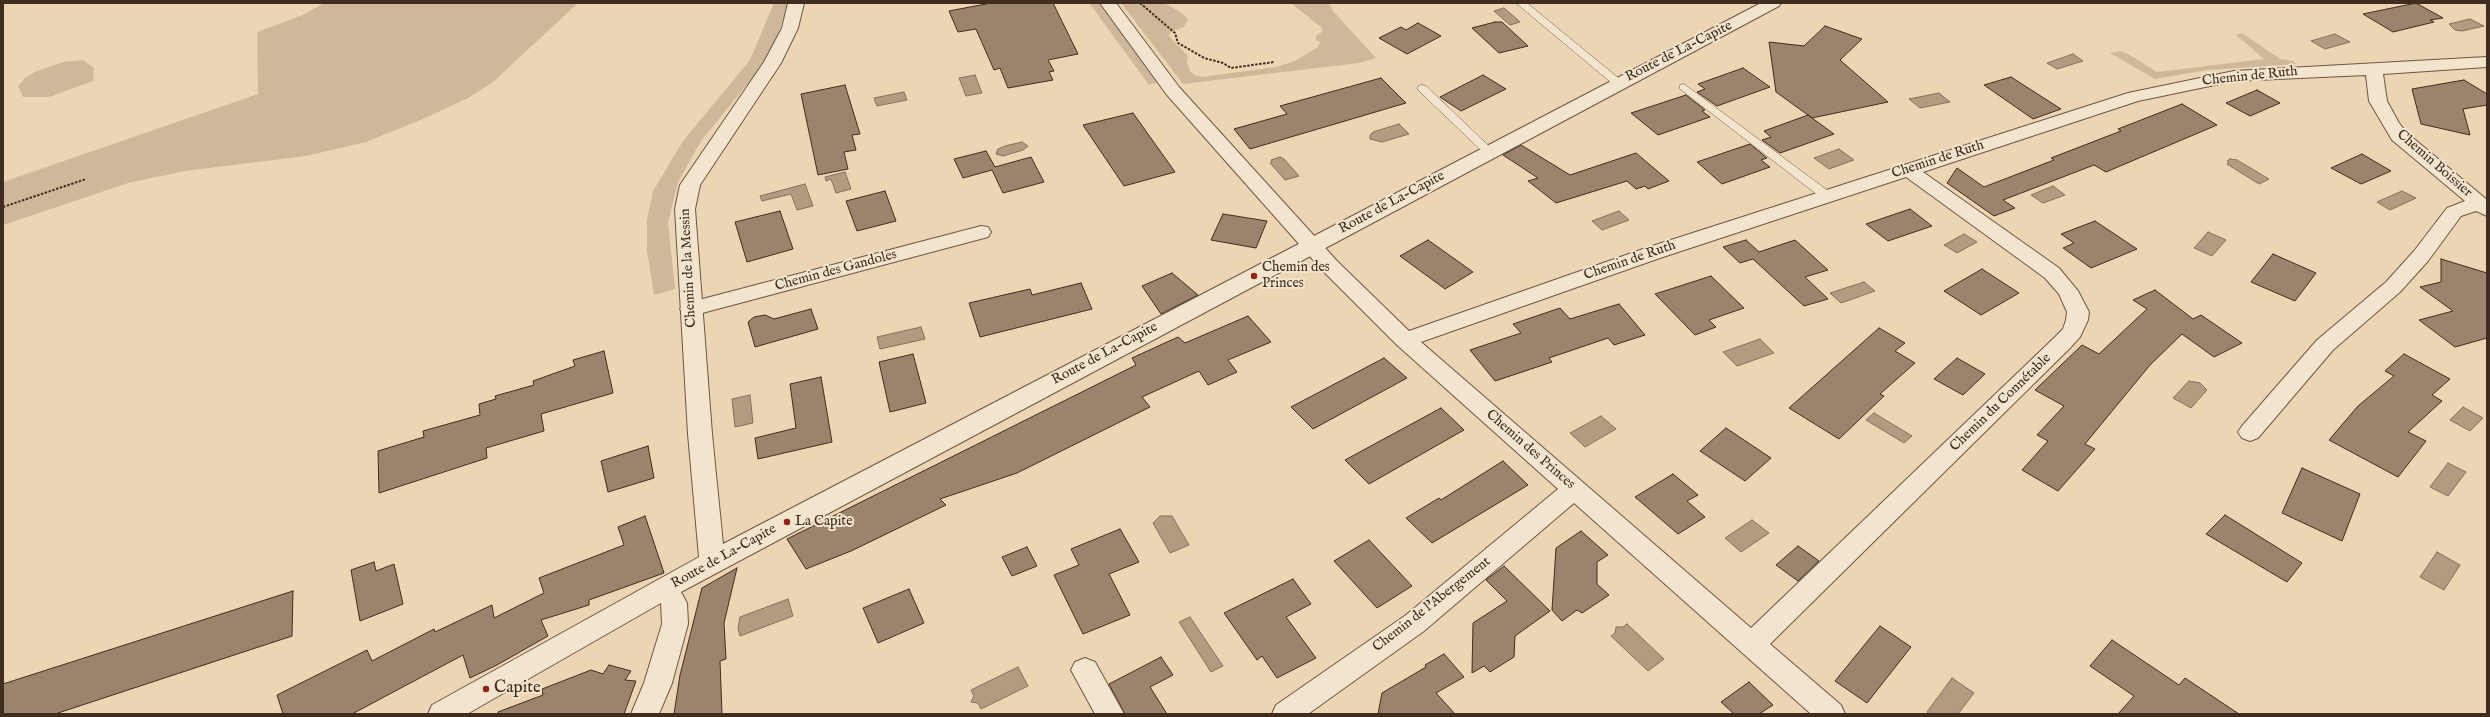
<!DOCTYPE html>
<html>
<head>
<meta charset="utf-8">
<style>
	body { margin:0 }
	#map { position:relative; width:2490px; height:717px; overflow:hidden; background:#ecd5b3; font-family:"IM FELL English",serif }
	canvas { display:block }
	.frame { position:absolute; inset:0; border:4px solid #412c20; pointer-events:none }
</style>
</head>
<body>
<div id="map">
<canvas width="2490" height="717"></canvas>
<div class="frame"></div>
</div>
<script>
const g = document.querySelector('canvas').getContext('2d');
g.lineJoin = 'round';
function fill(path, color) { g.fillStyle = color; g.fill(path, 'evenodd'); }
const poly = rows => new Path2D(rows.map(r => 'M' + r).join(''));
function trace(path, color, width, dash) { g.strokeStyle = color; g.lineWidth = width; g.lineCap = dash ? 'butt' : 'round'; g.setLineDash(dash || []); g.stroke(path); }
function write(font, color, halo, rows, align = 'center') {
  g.font = font + ' "IM FELL English",serif'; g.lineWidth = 4; g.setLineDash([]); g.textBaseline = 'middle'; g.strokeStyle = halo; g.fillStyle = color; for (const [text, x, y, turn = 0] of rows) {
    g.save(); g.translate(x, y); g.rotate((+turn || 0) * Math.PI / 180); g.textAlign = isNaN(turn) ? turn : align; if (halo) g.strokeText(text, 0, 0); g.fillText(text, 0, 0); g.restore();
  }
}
fill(poly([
	[324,3,578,3,493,82,468,98,423,119,366,142,306,156,185,171,128,183,3,225,3,182,258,94,257,32,303,15],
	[774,3,788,3,776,41,754,76,701,141,678,182,668,222,675,289,654,295,647,251,647,220,653,191,683,141,750,60],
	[1100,3,1159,82,1149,85,1090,4],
	[1121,3,1164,3,1179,11,1188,19,1184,27,1170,32,1169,36,1188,56,1187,62,1190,71,1194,75,1202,77,1276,67,1295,61,1318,47,1320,42,1316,40,1316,36,1322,32,1322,28,1291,3,1329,3,1333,11,1376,58,1359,63,1183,84],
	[2242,33,2280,59,2293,61,2296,64,2208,70,2155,79,2110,53,2120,51,2128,54,2157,72,2264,59,2236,35],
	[83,60,94,68,93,81,49,97,23,97,18,86,26,77,37,71,63,62]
]), '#cfb89a');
const water = poly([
	[1504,8,1518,20,1520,22,1510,25,1494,11,1504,8],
	[2470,19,2484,26,2462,31,2455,30,2449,24,2470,19],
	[2335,34,2350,42,2325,49,2311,41,2335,34],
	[2073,54,2083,61,2057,69,2047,63,2073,54],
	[975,75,982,93,966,96,959,78,975,75],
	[904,92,907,100,877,106,874,98,904,92],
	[1939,93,1950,102,1920,108,1909,99,1939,93],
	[1399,124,1409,134,1382,142,1370,139,1370,135,1373,132,1399,124],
	[1022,142,1028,146,1023,150,1003,156,996,154,998,149,1005,146,1022,142],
	[1839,149,1854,160,1829,169,1814,158,1839,149],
	[1280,157,1284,159,1299,176,1285,180,1270,163,1272,162,1271,160,1280,157],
	[2230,159,2237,160,2269,179,2259,184,2227,164,2229,163,2227,161,2230,159],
	[845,172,851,189,836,193,831,179,826,181,825,177,845,172],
	[805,184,813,206,797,210,791,194,762,201,760,196,805,184],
	[2053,186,2065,195,2043,203,2031,195,2053,186],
	[2402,191,2416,198,2390,210,2377,202,2402,191],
	[1619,211,1629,220,1602,230,1592,221,1619,211],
	[2208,232,2226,240,2212,256,2194,248,2208,232],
	[1964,234,1977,242,1957,253,1944,245,1964,234],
	[1864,282,1875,291,1841,303,1830,293,1864,282],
	[921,327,925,339,880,349,877,337,921,327],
	[1760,339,1774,353,1737,366,1723,352,1760,339],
	[2189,381,2200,383,2207,390,2191,408,2173,398,2189,381],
	[750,395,753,423,735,427,732,399,750,395],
	[2463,407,2483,418,2470,431,2450,420,2463,407],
	[1874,413,1912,436,1904,443,1866,420,1874,413],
	[1601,416,1616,429,1585,447,1570,433,1601,416],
	[2448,463,2466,472,2448,496,2430,487,2448,463],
	[1160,516,1172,516,1189,545,1170,553,1153,523,1160,516],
	[1752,520,1769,533,1741,552,1725,538,1752,520],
	[2437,552,2460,565,2444,590,2420,577,2437,552],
	[788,599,793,616,740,636,738,628,740,617,788,599],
	[1190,617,1223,666,1211,672,1179,622,1190,617],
	[1627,624,1664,659,1648,671,1611,636,1615,633,1616,627,1623,627,1627,624],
	[1018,667,1028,686,981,709,978,703,971,702,974,696,971,690,1018,667],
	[1952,678,1974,693,1958,714,1930,714,1927,712,1952,678]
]);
fill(water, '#b29c81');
trace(water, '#856f5a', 1);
const building = poly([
	[991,3,1053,3,1078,54,1048,60,1054,71,1049,72,1053,80,1008,88,1000,68,994,70,976,29,958,32,949,11,991,3],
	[2416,3,2443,18,2430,20,2434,22,2393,32,2363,14,2416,3],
	[1495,22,1502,22,1528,46,1499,53,1472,28,1495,22],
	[1418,23,1441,36,1407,54,1379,38,1401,27,1406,30,1418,23],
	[1825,26,1862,39,1840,60,1888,102,1812,118,1776,92,1769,42,1804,46,1825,26],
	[1743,68,1770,87,1717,106,1697,92,1705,89,1698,84,1743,68],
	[1483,75,1506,89,1461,111,1440,97,1483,75],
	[2011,77,2061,109,2033,119,1984,85,2011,77],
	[1381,78,1406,103,1250,149,1234,129,1287,114,1280,106,1381,78],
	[2464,80,2487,94,2487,105,2463,109,2470,135,2421,124,2412,89,2464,80],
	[845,85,860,134,852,135,856,150,844,152,848,169,818,175,801,94,845,85],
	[2257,90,2280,103,2250,116,2226,103,2257,90],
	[1686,95,1705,110,1702,111,1710,117,1658,135,1631,113,1686,95],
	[2182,104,2217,125,2106,172,2094,165,2003,200,2015,208,1994,216,1947,183,1957,168,1984,187,2054,160,2051,158,2121,131,2118,129,2182,104],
	[1133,113,1175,172,1124,186,1083,125,1133,113],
	[1808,115,1834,134,1780,153,1762,140,1771,137,1764,131,1808,115],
	[1750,144,1767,158,1761,160,1770,167,1722,184,1697,162,1750,144],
	[1521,145,1570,175,1636,153,1669,181,1648,189,1645,186,1636,189,1627,181,1556,203,1528,181,1538,178,1503,155,1521,145],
	[986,151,995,167,1031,157,1044,182,1003,193,992,170,963,178,954,159,986,151],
	[2362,154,2391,171,2361,184,2331,168,2362,154],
	[885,191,896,221,857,231,846,201,885,191],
	[1910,209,1932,226,1888,241,1866,224,1910,209],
	[780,211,793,249,747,262,735,222,780,211],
	[1223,214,1267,221,1256,248,1211,240,1223,214],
	[2095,221,2137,249,2091,268,2063,248,2074,243,2061,234,2095,221],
	[1428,240,1473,272,1445,289,1400,256,1428,240],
	[1746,240,1759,252,1795,240,1828,270,1805,277,1828,299,1804,306,1753,259,1740,263,1723,247,1746,240],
	[2273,254,2316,273,2295,301,2251,282,2273,254],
	[2441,259,2487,273,2487,338,2455,347,2419,320,2453,311,2420,287,2441,282,2441,259],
	[1982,269,2019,293,1981,315,1944,291,1982,269],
	[1172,273,1198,295,1161,314,1142,286,1172,273],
	[1711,276,1744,308,1709,320,1716,327,1695,335,1655,294,1711,276],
	[1081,283,1092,309,980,337,969,303,1030,289,1032,295,1081,283],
	[2155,290,2193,319,2201,315,2242,343,2214,357,2182,334,2150,365,2085,444,2095,449,2058,491,2022,470,2048,441,2037,435,2064,406,2035,390,2082,345,2099,354,2147,309,2133,300,2155,290],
	[1619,304,1645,335,1614,345,1608,338,1549,358,1552,362,1495,381,1470,350,1521,333,1513,324,1560,308,1570,319,1619,304],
	[811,309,818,329,755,347,748,322,754,317,765,315,774,319,811,309],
	[1248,316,1271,342,1228,360,1237,372,1208,385,1199,371,1142,397,1150,407,1017,473,940,499,946,505,851,551,806,569,787,539,1136,365,1132,358,1178,337,1185,343,1248,316],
	[1879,328,1905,343,1895,351,1915,363,1880,394,1884,396,1839,439,1789,408,1879,328],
	[604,351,613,393,541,414,544,431,486,448,487,458,379,493,378,451,424,437,423,431,480,415,479,404,496,399,495,396,534,385,533,381,575,366,573,360,604,351],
	[913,354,926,403,890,412,879,362,913,354],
	[2404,354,2450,379,2432,395,2442,401,2408,432,2426,441,2398,477,2329,440,2358,406,2394,376,2385,371,2404,354],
	[1384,358,1407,378,1313,429,1291,407,1384,358],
	[1957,358,1985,374,1963,395,1934,379,1957,358],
	[821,377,832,442,758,459,755,438,796,428,790,384,821,377],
	[1441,408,1464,430,1369,484,1345,460,1441,408],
	[1726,428,1771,458,1745,481,1700,451,1726,428],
	[648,446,654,478,608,492,601,461,648,446],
	[1503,461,1528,485,1432,543,1406,518,1439,498,1441,500,1503,461],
	[2302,468,2360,494,2342,541,2282,513,2302,468],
	[1673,474,1698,495,1687,501,1705,517,1678,534,1635,497,1673,474],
	[2225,515,2302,563,2287,582,2206,534,2225,515],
	[645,516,664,573,589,600,589,605,541,620,548,636,497,665,470,678,463,655,352,714,283,714,277,695,367,650,372,661,434,629,435,632,492,605,494,618,544,593,539,578,624,545,618,527,645,516],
	[1120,529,1139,562,1109,574,1130,615,1083,634,1054,575,1079,565,1071,549,1120,529],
	[1581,531,1608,555,1597,562,1597,584,1609,595,1582,613,1577,610,1562,621,1552,610,1556,548,1581,531],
	[1369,540,1412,586,1377,608,1334,561,1369,540],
	[1798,546,1819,561,1798,581,1776,565,1798,546],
	[1027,547,1037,566,1012,576,1002,557,1027,547],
	[374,562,376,571,394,564,403,604,360,621,351,570,374,562],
	[1504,566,1550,611,1515,636,1514,657,1490,672,1484,666,1472,673,1473,623,1507,601,1486,580,1504,566],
	[737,568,724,623,726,659,720,661,722,714,674,714,680,675,702,588,737,568],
	[1293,579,1311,604,1286,617,1316,658,1277,678,1262,656,1257,660,1224,613,1293,579],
	[909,589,924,623,878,643,863,608,909,589],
	[293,591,292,636,55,714,3,714,3,684,293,591],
	[1880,626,1911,647,1867,703,1835,681,1880,626],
	[2112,640,2179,685,2185,678,2239,714,2118,714,2134,696,2090,666,2112,640],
	[1444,654,1464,677,1436,693,1455,714,1378,714,1382,693,1426,667,1425,665,1444,654],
	[1161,657,1173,675,1150,687,1167,714,1125,714,1109,684,1161,657],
	[609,665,631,671,625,680,636,681,624,714,498,714,498,712,543,695,542,689,591,670,603,674,609,665],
	[1749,682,1773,705,1759,714,1734,714,1721,702,1749,682]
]);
fill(building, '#9a846c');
trace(building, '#412c20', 1);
const service = poly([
	[1516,3,1527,3,1622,81,1622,85,1614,85,1516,3],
	[1684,84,1831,193,1833,196,1831,199,1823,199,1680,89,1680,85,1684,84],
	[1422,85,1426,86,1493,150,1493,154,1485,154,1418,90,1418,86,1422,85]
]);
const minor = poly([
	[1100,3,1116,3,1179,87,1337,261,1409,331,1646,248,2128,93,2234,71,2487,57,2487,67,2383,74,2387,101,2399,123,2406,132,2486,199,2487,216,2476,211,2461,216,2428,261,2400,292,2333,350,2258,438,2250,441,2242,438,2238,432,2242,426,2317,340,2386,282,2414,251,2447,208,2465,201,2392,140,2369,101,2366,75,2234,81,2138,101,1923,172,2059,268,2078,291,2089,312,2088,320,2080,337,2070,348,1770,644,1841,705,1845,714,1811,714,1574,503,1424,631,1308,714,1272,714,1276,705,1406,615,1558,489,1397,345,1323,271,1167,95,1100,3],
	[1906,177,2045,278,2059,294,2067,312,2066,320,2063,329,2054,338,1751,628,1421,342,1660,258,1906,177],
	[981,226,988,227,991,232,988,237,691,316,684,314,680,309,684,304,691,302,981,226],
	[1085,658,1095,662,1124,714,1095,714,1071,670,1075,662,1085,658]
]);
const tertiary = poly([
	[788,3,804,3,798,28,781,63,700,185,695,209,712,434,723,544,1761,3,1781,3,1779,6,681,592,687,603,688,624,672,683,659,714,631,714,644,683,662,624,661,603,467,714,428,714,432,705,699,557,688,434,675,209,680,185,764,62,782,28,788,3]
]);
trace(service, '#6c5645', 1);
trace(minor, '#6c5645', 2);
trace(tertiary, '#6c5645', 2);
trace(poly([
	[1140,3,1175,33,1178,43,1204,58,1223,63,1231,68,1274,62],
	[3,207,86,179]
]), '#412c20', 2, [2.5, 1.5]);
fill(service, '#f3e4ce');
fill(minor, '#f3e4ce');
fill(tertiary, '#f3e4ce');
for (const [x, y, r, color] of [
	[1254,276,4,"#8f2418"],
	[787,522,4,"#8f2418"],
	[486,689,4,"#8f2418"]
]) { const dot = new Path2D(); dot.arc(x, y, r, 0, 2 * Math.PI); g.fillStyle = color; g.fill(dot); trace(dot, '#f3e4ce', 1.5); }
write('14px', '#412c20', '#f3e4ce', [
	["Route de La-Capite",1679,52,-27],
	["Chemin de Ruth",2250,77,-6],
	["Chemin de Ruth",1938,160,-18],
	["Chemin Boissier",2434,164,41],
	["Route de La-Capite",1392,203,-28],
	["Chemin de Ruth",1630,261,-19],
	["Chemin de la Messin",689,268,-93],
	["Chemin des Gandoles",836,271,-15],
	["Route de La-Capite",1105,354,-28],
	["Chemin du Connétable",2001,403,-44],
	["Chemin des Princes",1530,450,41],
	["Route de La-Capite",724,557,-29],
	["Chemin de l'Abergement",1432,605,-38]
]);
write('14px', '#412c20', '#f3e4ce', [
	["Chemin des",1262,268],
	["Princes",1262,284],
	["La Capite",795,522]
], 'left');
write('17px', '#412c20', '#f3e4ce', [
	["Capite",494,689]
], 'left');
</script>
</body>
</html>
